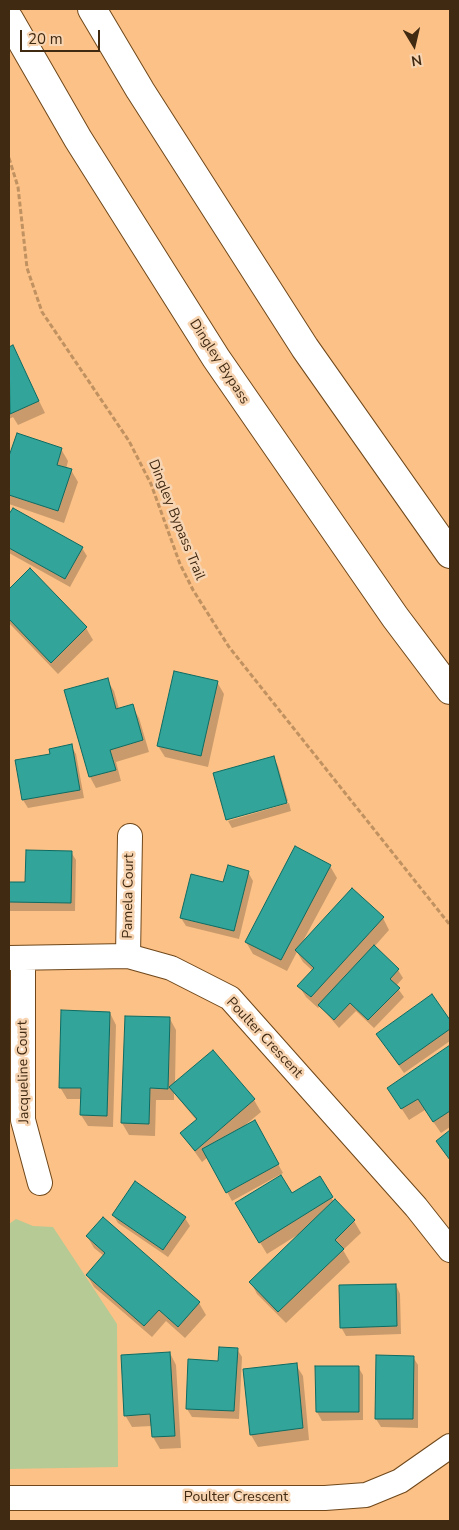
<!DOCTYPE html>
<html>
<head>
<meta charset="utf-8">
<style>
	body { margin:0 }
	#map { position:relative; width:459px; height:1530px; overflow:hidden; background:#fcc186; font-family:"Nunito Sans",sans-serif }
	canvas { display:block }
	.frame { position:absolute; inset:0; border:10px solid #412a12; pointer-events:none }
	.north { position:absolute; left:389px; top:20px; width:50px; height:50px; -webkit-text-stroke:4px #f7d4b2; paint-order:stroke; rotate:171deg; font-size:14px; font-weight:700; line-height:20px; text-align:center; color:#412a12 }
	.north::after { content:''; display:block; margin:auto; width:18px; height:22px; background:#412a12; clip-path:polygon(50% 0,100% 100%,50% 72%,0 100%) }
	.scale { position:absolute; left:20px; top:30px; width:80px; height:22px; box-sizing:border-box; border:2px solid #412a12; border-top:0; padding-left:6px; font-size:15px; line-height:18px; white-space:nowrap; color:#412a12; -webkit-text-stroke:4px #f7d4b2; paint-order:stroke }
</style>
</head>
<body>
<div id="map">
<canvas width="459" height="1530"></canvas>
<div class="frame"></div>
<div class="north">N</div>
<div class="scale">20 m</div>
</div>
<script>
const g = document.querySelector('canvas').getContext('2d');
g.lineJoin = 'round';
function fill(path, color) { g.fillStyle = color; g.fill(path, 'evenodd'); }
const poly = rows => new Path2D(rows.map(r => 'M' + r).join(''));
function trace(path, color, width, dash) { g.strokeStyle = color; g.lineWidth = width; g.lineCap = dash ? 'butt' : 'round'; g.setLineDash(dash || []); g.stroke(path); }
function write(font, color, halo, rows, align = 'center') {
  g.font = font + ' "Nunito Sans",sans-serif'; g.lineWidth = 5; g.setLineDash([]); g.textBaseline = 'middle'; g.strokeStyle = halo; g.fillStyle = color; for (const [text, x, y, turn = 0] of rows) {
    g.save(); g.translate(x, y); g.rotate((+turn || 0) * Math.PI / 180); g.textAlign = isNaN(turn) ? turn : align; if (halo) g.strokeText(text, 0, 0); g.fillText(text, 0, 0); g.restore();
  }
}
fill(poly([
	[16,1219,33,1226,53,1227,117,1324,118,1467,9,1469,9,1224]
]), '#b5ca94');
fill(poly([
	[12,346,45,413,18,425,13,417,9,419,9,348],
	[18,435,61,449,68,461,66,469,71,470,78,482,64,523,9,504,9,458],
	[13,509,82,548,87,556,70,587,9,553,9,517],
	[30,570,86,628,93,640,58,674,9,623,9,591],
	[107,680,114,691,119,709,132,706,139,718,149,752,116,762,121,781,96,788,90,777],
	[217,682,224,694,208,767,165,757,158,746],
	[71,746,76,754,84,798,28,808,23,800,16,761,51,755],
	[273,757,278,766,288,801,228,818],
	[289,803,291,811,232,828,228,821],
	[71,852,76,860,75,911,9,911,9,883,27,883],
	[330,866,337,878,302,943,383,918,389,930,374,947,398,970,403,978,396,986,404,997,374,1028,356,1011,339,1028,320,1006,318,1008,306,997,299,986,313,971,303,962,297,952,287,971,253,954,246,942],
	[248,872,253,881,239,939,186,926,181,918,224,884],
	[432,996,450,1022,450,1041,404,1073,382,1042],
	[110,1013,116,1025,113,1127,88,1126,81,1115,82,1099,67,1099,60,1087],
	[170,1019,176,1030,175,1084,213,1051,254,1100,261,1112,244,1126,255,1122,283,1173,232,1201,208,1157,202,1162,182,1134,197,1121,174,1093,174,1100,156,1100,155,1136,129,1135,122,1123],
	[450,1047,450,1127,441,1133,425,1110,409,1120,388,1088],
	[319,1177,334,1202,354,1221,361,1233,343,1250,350,1262,286,1323,257,1294,251,1282,299,1234,267,1254,244,1216,291,1194],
	[113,1215,185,1218,190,1226,168,1257,118,1223],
	[87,1236,199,1303,206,1315,185,1338,166,1321,152,1337,94,1287,87,1275,104,1256,94,1248],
	[396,1285,400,1294,401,1334,346,1336,341,1327],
	[237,1349,242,1357,239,1419,192,1417,187,1409,219,1362],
	[170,1353,176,1365,181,1448,160,1449,153,1437,152,1426,132,1427,125,1415],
	[413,1357,418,1365,418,1428,381,1427,376,1419],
	[296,1365,303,1376,309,1440,258,1447,251,1435,245,1370],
	[317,1367,358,1367,363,1375,363,1420,322,1421,317,1412]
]), '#0003');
const building = poly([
	[13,345,39,401,10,414,9,347,13,345],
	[17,433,62,448,57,465,72,469,58,511,9,495,9,456,17,433],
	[13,508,83,547,65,579,9,548,9,514,13,508],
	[30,568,87,627,51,663,9,619,9,589,30,568],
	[174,671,218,681,201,756,157,746,174,671],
	[108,678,116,709,133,704,143,740,110,750,116,770,89,777,64,690,108,678],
	[72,744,80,790,22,800,15,760,50,754,49,749,72,744],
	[274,756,287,803,226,820,213,773,274,756],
	[295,846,331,865,281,960,245,942,295,846],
	[26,850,72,851,71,903,9,902,9,882,25,882,26,850],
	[228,865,249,871,234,931,180,918,191,874,223,882,228,865],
	[352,888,384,917,311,997,297,986,314,968,295,950,352,888],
	[374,945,399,969,390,979,400,988,368,1020,350,1003,334,1020,318,1005,374,945],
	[432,994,450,1020,450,1029,399,1065,376,1034,432,994],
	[61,1010,110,1012,107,1116,80,1115,81,1088,59,1088,61,1010],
	[125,1016,170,1017,168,1089,150,1088,149,1124,121,1123,125,1016],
	[450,1045,450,1111,433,1122,418,1099,401,1109,387,1088,450,1045],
	[213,1050,255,1099,195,1151,180,1133,197,1119,169,1087,213,1050],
	[255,1120,279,1164,226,1193,202,1149,255,1120],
	[450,1130,450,1160,436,1141,450,1130],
	[281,1175,292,1193,320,1176,333,1197,259,1243,235,1203,281,1175],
	[135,1181,186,1217,163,1250,112,1215,135,1181],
	[335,1199,355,1220,335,1240,344,1249,278,1312,249,1282,335,1199],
	[103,1217,200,1302,178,1327,159,1310,144,1326,86,1275,105,1253,86,1236,103,1217],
	[396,1284,397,1326,340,1328,339,1285,396,1284],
	[219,1347,238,1348,234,1411,186,1409,188,1359,218,1361,219,1347],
	[170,1352,175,1436,152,1437,150,1414,124,1416,121,1355,170,1352],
	[376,1355,414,1356,413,1419,375,1419,376,1355],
	[297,1363,303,1428,250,1435,243,1369,297,1363],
	[315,1366,359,1366,359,1412,316,1412,315,1366]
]);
fill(building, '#32a499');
trace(building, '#0d6b63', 1);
const minor = poly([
	[128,956,130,836],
	[9,958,128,956,171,968,230,998,416,1207,450,1250],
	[23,958,23,1120,40,1183],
	[9,1498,325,1498,366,1495,400,1481,450,1446]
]);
const trunk = poly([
	[92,9,140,90,305,348,450,554],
	[9,19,78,139,216,358,395,617,450,690]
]);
trace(minor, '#6f471a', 26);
trace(trunk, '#6f471a', 30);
trace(poly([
	[9,158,18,187,27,268,42,312,129,441,151,484,180,564,193,590,229,647,450,925]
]), '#c09161', 3, [5, 2.5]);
trace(minor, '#fff', 24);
trace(trunk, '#fff', 28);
write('14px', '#412a12', '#f7d4b2', [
	["Dingley Bypass",219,362,57],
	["Dingley Bypass Trail",176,520,68],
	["Pamela Court",129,896,-89],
	["Poulter Crescent",264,1038,47],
	["Jacqueline Court",24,1072,-91],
	["Poulter Crescent",236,1498]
]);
</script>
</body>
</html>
